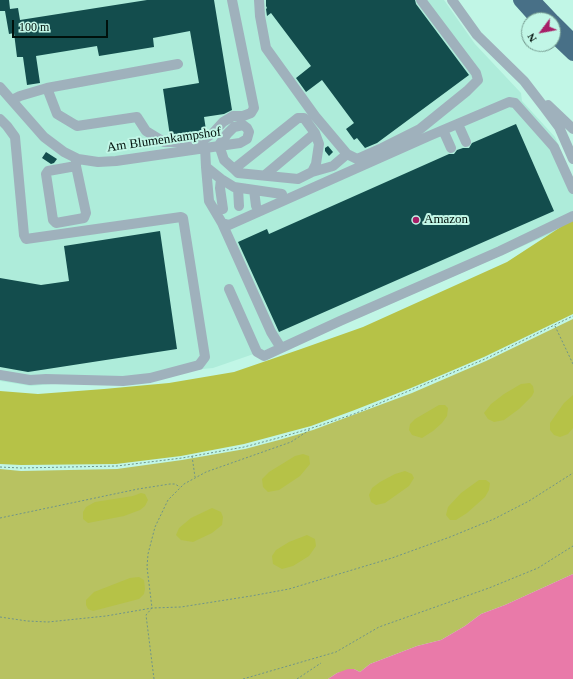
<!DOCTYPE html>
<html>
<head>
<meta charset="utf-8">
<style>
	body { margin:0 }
	#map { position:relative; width:573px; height:679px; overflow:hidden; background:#c1f6e6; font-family:"Times New Roman",serif }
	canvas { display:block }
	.north { position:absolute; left:521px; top:12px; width:40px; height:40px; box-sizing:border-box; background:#c1f6e6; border:1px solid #749a8f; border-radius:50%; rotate:238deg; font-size:11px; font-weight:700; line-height:16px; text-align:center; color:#00110c }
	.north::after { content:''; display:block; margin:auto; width:14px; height:18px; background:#a71f67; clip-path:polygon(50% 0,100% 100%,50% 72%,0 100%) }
	.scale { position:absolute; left:12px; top:20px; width:96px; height:18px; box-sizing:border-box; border:2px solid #00110c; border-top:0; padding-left:5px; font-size:12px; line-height:14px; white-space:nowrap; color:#00110c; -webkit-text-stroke:3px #c1f6e6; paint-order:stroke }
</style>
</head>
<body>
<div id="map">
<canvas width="573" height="679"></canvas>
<div class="north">N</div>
<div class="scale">100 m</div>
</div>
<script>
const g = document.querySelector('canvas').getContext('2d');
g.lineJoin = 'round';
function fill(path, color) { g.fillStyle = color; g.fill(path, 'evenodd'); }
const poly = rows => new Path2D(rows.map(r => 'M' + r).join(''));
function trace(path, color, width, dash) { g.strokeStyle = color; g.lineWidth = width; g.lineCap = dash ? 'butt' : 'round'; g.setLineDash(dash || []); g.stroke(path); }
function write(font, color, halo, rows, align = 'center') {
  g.font = font + ' "Times New Roman",serif'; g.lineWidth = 4; g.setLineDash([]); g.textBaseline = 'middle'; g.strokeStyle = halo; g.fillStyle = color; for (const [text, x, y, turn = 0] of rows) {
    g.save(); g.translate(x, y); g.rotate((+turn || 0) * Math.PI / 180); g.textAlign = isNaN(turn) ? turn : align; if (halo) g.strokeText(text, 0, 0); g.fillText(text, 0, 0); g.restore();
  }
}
fill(poly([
	[0,0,444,0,475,44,521,93,522,101,555,137,573,179,573,224,361,317,213,368,31,386,0,381]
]), '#aeecda');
fill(poly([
	[573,319,573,574,505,605,481,614,465,626,441,640,417,646,370,664,360,672,354,669,337,673,328,679,0,679,0,469,21,471,117,469,182,460,245,449,279,440,313,430,412,393,486,361]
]), '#b8c261');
fill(poly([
	[573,219,573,314,484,357,411,388,352,411,311,426,244,444,181,456,116,464,21,465,0,464,0,391,38,394,104,389,169,383,234,372,301,349,363,327,507,262],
	[530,383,533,386,534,392,532,396,519,409,504,420,494,422,488,419,484,413,491,404,504,394,521,384],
	[573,395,573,428,568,434,560,437,554,435,550,430,550,423,564,403],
	[439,405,445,405,448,408,447,416,442,423,433,431,422,438,412,435,409,430,410,424,415,419],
	[303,454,309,456,310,464,300,476,279,490,268,492,263,487,262,479,269,472,295,456],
	[405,471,412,474,414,478,409,486,385,503,376,505,371,502,369,495,372,488,380,482,395,474],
	[479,480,486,480,490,483,489,490,485,497,467,513,456,520,450,520,446,515,448,507,461,493],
	[141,493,145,494,148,500,145,506,140,510,124,516,88,523,83,519,83,512,86,507,95,502,133,496],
	[212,508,221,512,223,517,222,525,212,533,193,542,181,540,176,535,179,528,191,518],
	[307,535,315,539,316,546,309,556,293,566,282,569,273,564,272,556,276,550,289,542],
	[139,577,144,580,145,589,144,594,139,599,93,611,88,609,86,605,86,600,94,592,130,578]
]), '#b6c247');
fill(poly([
	[573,574,573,679,328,679,337,673,348,669,354,669,360,672,370,664,417,646,441,640,465,626,481,614,505,605]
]), '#e97aa9');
fill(poly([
	[0,0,9,0,10,9,18,8,20,20,147,0,214,0,232,110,224,114,204,117,206,130,203,132,182,136,170,136,163,89,199,83,190,31,153,38,154,47,99,56,97,46,36,56,40,83,27,85,23,57,17,57,14,33,9,34,5,11,0,11],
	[266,0,415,0,416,4,469,75,377,143,365,148,357,138,354,140,346,129,354,123,322,80,306,92,296,78,311,66,271,13,267,16,266,9,267,8,266,6],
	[516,124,554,211,279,332,238,242,267,229,269,234,449,154,454,154,457,150,463,148,469,148,472,143],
	[328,146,333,152,329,156,325,151,325,148],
	[46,152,57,159,54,163,51,164,42,158],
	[160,231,177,349,28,372,0,367,0,278,41,285,69,281,64,246]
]), '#134d4d');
trace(poly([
	[555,326,573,364],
	[192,456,195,477],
	[0,467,21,468,117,466,182,458,244,447,278,438,312,428,354,414,411,390,485,359,573,316],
	[0,518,138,489,170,484,175,484,180,487],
	[0,617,27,621,48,622,106,616,152,608,181,607,251,596,289,589,392,558,450,537,494,519,529,501,573,473],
	[154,679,146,615,152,608,147,567,148,554,155,527,168,500,184,484,206,472,291,442,311,429],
	[243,679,336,652,379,627,489,588,538,568,573,546],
	[297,679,321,663]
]), '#6f9489', 1, [2, 2]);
trace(poly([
	[259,0,260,16,266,48,315,116,347,154,357,159,382,148,420,129,467,91,478,80,476,73,421,0],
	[452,0,477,35,524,81,544,107,559,127,573,159],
	[178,64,47,88,57,114,77,126,137,117,146,131,164,142,183,142,206,138,213,133,223,122,233,116,243,116,251,113,254,108,232,0],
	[0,87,44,137,64,152,78,159,98,162,116,161,233,144,240,143,247,139,249,132,247,128,243,125,234,127,227,134,219,145],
	[12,100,20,96,47,88],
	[548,105,573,129],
	[0,119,7,126,15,137,24,235,26,239,181,217,183,218,205,357,199,365,150,378,123,381,46,379,30,380,0,375],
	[458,124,466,142],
	[443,130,451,148],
	[219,145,224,160,234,169,238,173,298,179,312,172,316,164,319,144,315,133,304,118,298,118,234,169],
	[205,147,206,167,221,179,234,187,282,194],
	[76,158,76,166,86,213,84,218,56,223,53,220,46,174,48,171,76,166],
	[206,167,209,201,222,223,229,225,429,136,509,102,515,103,554,147,573,189],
	[312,172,333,166,347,154],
	[265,175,315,133],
	[221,179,220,188,223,209],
	[238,188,239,206],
	[254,190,256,206],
	[222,223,271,332,281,348],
	[229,289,257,352,264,356,340,321,500,251,573,216]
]), '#9fb1bc', 10);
trace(poly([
	[520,0,537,19],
	[533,0,552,20],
	[553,21,573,41],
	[553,35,573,54]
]), '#487087', 14);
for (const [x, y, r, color] of [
	[416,220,4,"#a71f67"]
]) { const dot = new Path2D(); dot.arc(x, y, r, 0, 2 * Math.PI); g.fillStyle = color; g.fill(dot); trace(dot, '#c1f6e6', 1.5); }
write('13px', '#00110c', '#c1f6e6', [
	["Am Blumenkampshof",164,140,-8]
]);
write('13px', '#00110c', '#c1f6e6', [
	["Amazon",424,220]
], 'left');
</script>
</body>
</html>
